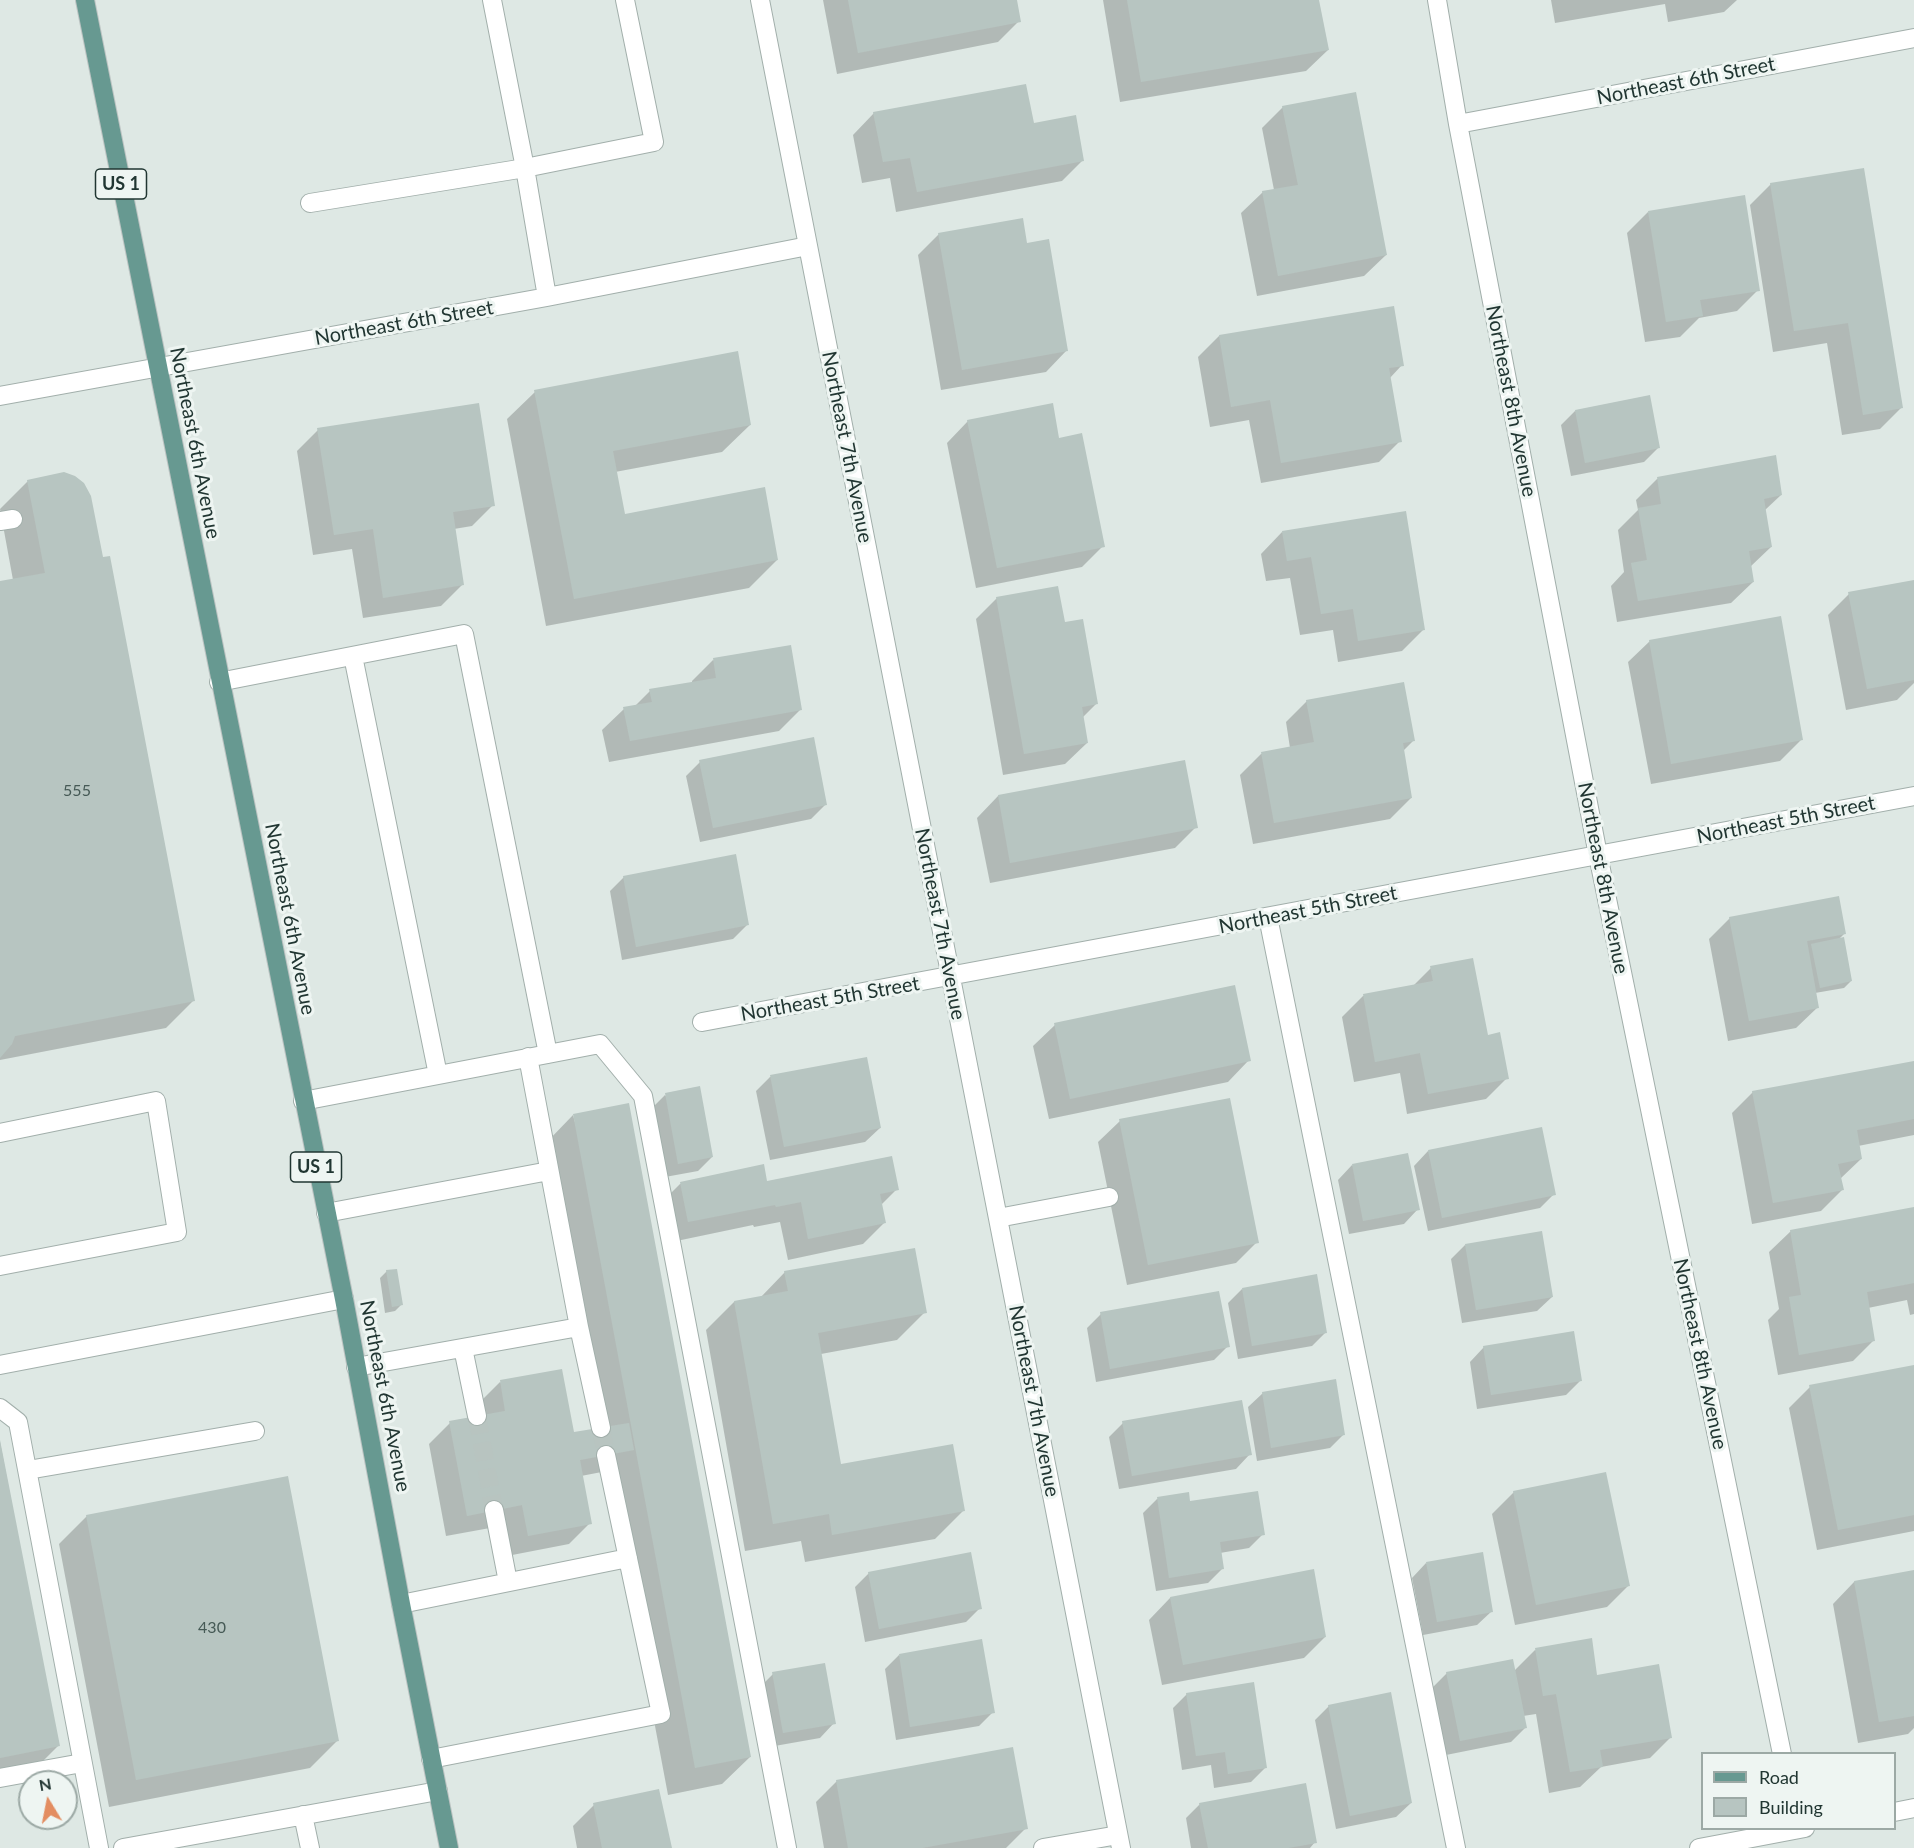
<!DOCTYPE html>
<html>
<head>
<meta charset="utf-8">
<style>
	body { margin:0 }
	#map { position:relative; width:1914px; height:1848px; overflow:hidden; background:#dee8e4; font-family:Lato,sans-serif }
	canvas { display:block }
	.legend { position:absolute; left:1701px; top:1752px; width:195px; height:78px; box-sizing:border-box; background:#eef5f2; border:2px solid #9ca9a5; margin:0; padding:8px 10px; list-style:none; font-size:18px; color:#213632 }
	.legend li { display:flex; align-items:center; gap:12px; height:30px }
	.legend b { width:30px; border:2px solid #9ca9a5 }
	.north { position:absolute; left:18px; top:1770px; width:60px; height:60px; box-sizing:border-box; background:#eef5f2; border:2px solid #9ca9a5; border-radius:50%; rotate:350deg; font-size:16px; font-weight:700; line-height:24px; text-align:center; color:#213632 }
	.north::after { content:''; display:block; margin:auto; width:21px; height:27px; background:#e38d61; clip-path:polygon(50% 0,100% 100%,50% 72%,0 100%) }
</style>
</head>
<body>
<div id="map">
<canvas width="1914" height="1848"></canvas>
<ul class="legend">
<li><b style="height:8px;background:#679991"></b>Road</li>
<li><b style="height:16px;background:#b7c5c1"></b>Building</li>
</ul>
<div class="north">N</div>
</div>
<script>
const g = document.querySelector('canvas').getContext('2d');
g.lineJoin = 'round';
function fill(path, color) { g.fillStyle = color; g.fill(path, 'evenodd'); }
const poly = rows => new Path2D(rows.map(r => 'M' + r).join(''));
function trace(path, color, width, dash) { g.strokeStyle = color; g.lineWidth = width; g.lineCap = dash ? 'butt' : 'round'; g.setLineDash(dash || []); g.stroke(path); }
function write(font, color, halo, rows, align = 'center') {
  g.font = font + ' Lato,sans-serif'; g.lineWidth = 6; g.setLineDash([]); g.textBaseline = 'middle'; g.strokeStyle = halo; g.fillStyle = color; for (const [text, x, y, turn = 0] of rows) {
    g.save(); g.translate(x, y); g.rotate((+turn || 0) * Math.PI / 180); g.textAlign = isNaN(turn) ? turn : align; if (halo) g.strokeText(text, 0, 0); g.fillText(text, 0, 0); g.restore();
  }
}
fill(poly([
	[823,0,1015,0,1019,21,998,42,837,74],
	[1103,0,1318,0,1328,50,1306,71,1120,102],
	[1551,0,1737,0,1724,12,1668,22,1665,4,1555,23],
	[1283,107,1386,255,1364,276,1257,296,1241,213,1263,192,1274,190,1262,128],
	[874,113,1032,124,1083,160,1062,181,896,212,890,178,862,183,853,135],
	[1771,184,1901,408,1880,429,1842,435,1827,343,1773,352,1750,205],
	[1648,212,1758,290,1737,311,1699,318,1680,337,1645,342,1627,233],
	[939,234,1026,244,1067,350,1046,372,941,390,918,255],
	[1219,336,1402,365,1389,379,1400,441,1379,462,1261,483,1249,420,1210,427,1198,357],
	[535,392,750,425,722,452,615,472,624,516,777,560,749,588,546,626,507,419],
	[1575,411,1658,448,1644,462,1571,476,1561,425],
	[968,421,1058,439,1103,546,1082,567,976,588,947,443],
	[318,430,493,505,472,526,454,529,463,584,441,606,363,618,352,549,313,555,297,451],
	[1775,457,1781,495,1764,511,1771,547,1750,567,1753,582,1731,603,1617,622,1611,586,1624,572,1618,530,1638,510,1636,500,1657,479],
	[28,481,194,1000,166,1028,0,1060,0,582,13,580,0,509],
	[1282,532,1423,630,1402,651,1338,662,1333,630,1300,635,1290,578,1266,581,1261,554],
	[1914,581,1914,683,1897,700,1846,710,1828,615,1849,594],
	[997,598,1064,624,1097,703,1082,718,1087,743,1065,764,1003,775,976,619],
	[1650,641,1801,740,1780,761,1651,784,1628,662],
	[713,660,800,710,779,731,609,762,602,730,624,709,634,707,650,691,692,683,692,681],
	[1307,701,1413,741,1403,751,1411,798,1390,819,1253,844,1240,775,1261,754,1290,748,1286,722],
	[700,762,825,805,811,819,700,842,686,776],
	[998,796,1196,827,1175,848,990,883,977,818],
	[624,877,747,925,733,939,622,960,610,891],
	[1730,918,1844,934,1838,940,1851,981,1844,988,1815,993,1818,1007,1796,1028,1728,1041,1709,939],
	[1431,968,1487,1036,1507,1078,1486,1099,1407,1114,1400,1073,1354,1082,1342,1017,1363,996,1413,986],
	[1055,1025,1249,1060,1228,1082,1049,1119,1033,1046],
	[866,1059,880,1128,865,1142,770,1160,756,1091,770,1077],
	[1914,1062,1914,1135,1858,1146,1861,1159,1840,1179,1842,1190,1821,1211,1752,1224,1732,1113,1753,1092],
	[665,1095,712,1157,698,1171,665,1177,651,1109],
	[573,1115,750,1757,722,1784,668,1795,607,1471,581,1476,590,1523,569,1544,507,1556,501,1526,446,1536,429,1444,450,1423,482,1417,479,1403,500,1382,573,1434,599,1429,546,1143],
	[1120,1121,1257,1242,1236,1263,1127,1285,1098,1142],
	[1428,1151,1554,1194,1540,1208,1428,1231,1414,1166],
	[1352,1165,1418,1209,1404,1224,1349,1234,1338,1180],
	[766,1183,897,1189,881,1205,884,1223,863,1244,788,1260,780,1222,754,1227,753,1225,667,1243,659,1205,680,1184],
	[1914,1209,1914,1314,1910,1315,1907,1300,1868,1308,1874,1340,1853,1361,1778,1375,1768,1320,1779,1309,1769,1252,1791,1231],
	[1465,1245,1552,1297,1537,1311,1462,1323,1451,1259],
	[387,1271,402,1304,395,1311,385,1313,380,1278],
	[785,1272,925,1312,897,1340,821,1354,840,1466,963,1511,935,1539,805,1562,801,1541,745,1551,706,1330,734,1302,760,1298],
	[1242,1289,1326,1332,1312,1346,1238,1359,1228,1303],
	[1101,1314,1228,1346,1214,1360,1096,1382,1087,1328],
	[1484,1347,1580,1381,1566,1395,1477,1409,1470,1362],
	[1914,1366,1914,1531,1817,1550,1789,1408,1810,1387],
	[1263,1393,1344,1434,1330,1448,1257,1461,1248,1407],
	[1123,1423,1250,1454,1236,1469,1119,1489,1109,1437],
	[0,1442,58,1746,30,1774,0,1780],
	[1514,1492,1628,1586,1607,1607,1515,1625,1492,1514],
	[1157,1499,1189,1503,1263,1534,1249,1548,1220,1553,1222,1569,1208,1583,1156,1591,1143,1513],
	[87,1516,337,1741,310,1768,109,1807,59,1544],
	[1426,1563,1492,1611,1477,1625,1423,1635,1412,1578],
	[1312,1571,1325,1637,1304,1658,1162,1685,1149,1620,1170,1598],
	[1914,1572,1914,1728,1908,1734,1858,1743,1833,1604,1854,1582],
	[869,1573,980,1608,966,1622,865,1642,855,1587],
	[1535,1650,1596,1677,1671,1737,1650,1758,1601,1767,1580,1787,1549,1793,1536,1714,1523,1716,1525,1728,1511,1742,1446,1755,1433,1687,1447,1673,1514,1671],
	[899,1655,993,1712,979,1726,896,1740,885,1669],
	[773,1674,834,1723,820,1738,769,1747,759,1688],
	[1187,1694,1265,1768,1251,1782,1214,1788,1211,1765,1182,1770,1173,1708],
	[1329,1706,1411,1803,1396,1817,1336,1829,1315,1720],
	[837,1781,1026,1828,1006,1848,824,1848,816,1802],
	[1200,1804,1315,1842,1310,1848,1191,1848,1186,1818],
	[594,1805,670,1848,577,1848,573,1826]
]), '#0003');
fill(poly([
	[848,0,1017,0,1021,22,858,53],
	[1127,0,1319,0,1329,50,1141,82],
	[1026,84,1034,123,1076,115,1084,161,917,192,910,158,883,162,873,112],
	[1356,92,1387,255,1278,276,1262,191,1298,185,1282,106],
	[1864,168,1903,408,1863,415,1848,323,1794,331,1770,183],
	[1745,195,1760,291,1700,300,1703,316,1666,322,1648,211],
	[1023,218,1027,243,1049,239,1068,351,962,370,938,233],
	[1394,306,1404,366,1389,368,1402,442,1281,463,1270,400,1231,407,1219,335],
	[738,351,751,425,613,451,625,514,765,487,778,560,574,599,534,390],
	[1650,395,1660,448,1585,463,1575,410],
	[479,403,495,506,453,512,464,585,383,598,373,529,334,535,317,428],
	[1053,403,1059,438,1082,433,1105,547,997,568,967,420],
	[1776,455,1782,495,1764,499,1772,547,1749,551,1754,582,1638,601,1631,563,1647,560,1638,508,1661,504,1657,477],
	[64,472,75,476,84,483,91,496,103,557,110,556,195,1001,15,1036,12,1044,0,1058,0,581,45,573,27,480],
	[1406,511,1425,630,1358,641,1353,609,1321,614,1311,557,1287,561,1282,531],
	[1914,580,1914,680,1867,689,1848,592],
	[1058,586,1065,622,1083,619,1098,704,1082,707,1088,743,1024,754,996,597],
	[1781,616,1803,740,1671,764,1649,640],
	[791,645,802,710,630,741,623,707,652,702,649,689,716,678,713,658],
	[1404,682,1415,741,1403,743,1412,798,1274,823,1261,752,1314,742,1306,700],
	[814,737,827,805,713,828,699,760],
	[1185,760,1198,828,1010,863,998,795],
	[736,854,749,925,636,947,623,876],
	[1839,896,1846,934,1807,941,1819,1008,1749,1021,1729,917],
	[1844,937,1852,981,1820,988,1811,944],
	[1473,958,1488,1035,1500,1032,1509,1079,1428,1094,1420,1053,1375,1062,1363,994,1433,981,1430,966],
	[1235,985,1251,1061,1070,1099,1054,1023],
	[867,1057,881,1128,784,1147,770,1075],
	[1914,1061,1914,1119,1857,1130,1862,1159,1838,1164,1844,1190,1773,1203,1752,1091],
	[700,1086,713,1157,678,1164,665,1093],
	[1230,1098,1259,1243,1148,1265,1119,1119],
	[629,1103,751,1757,695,1768,573,1114],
	[1542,1127,1556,1195,1442,1218,1428,1150],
	[1408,1153,1420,1210,1363,1221,1352,1164],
	[892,1156,899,1190,880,1194,886,1223,808,1239,801,1202,776,1207,775,1205,688,1222,680,1182,764,1164,767,1181],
	[1914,1207,1914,1283,1867,1292,1875,1341,1799,1355,1789,1297,1801,1295,1790,1230],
	[1542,1231,1553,1297,1476,1310,1465,1244],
	[915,1248,927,1313,818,1333,841,1464,953,1444,965,1511,832,1535,829,1514,773,1524,734,1301,788,1291,784,1271],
	[397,1269,403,1305,392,1307,386,1270],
	[1317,1274,1327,1333,1252,1346,1242,1288],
	[1219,1291,1230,1347,1110,1369,1100,1312],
	[1574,1331,1582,1381,1491,1395,1483,1346],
	[1914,1365,1914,1515,1838,1530,1809,1385],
	[562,1369,574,1432,629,1423,634,1450,580,1460,592,1524,528,1536,522,1505,467,1516,449,1421,505,1411,500,1380],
	[1336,1379,1345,1435,1271,1448,1262,1392],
	[1242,1400,1252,1455,1132,1476,1122,1421],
	[0,1440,60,1746,0,1758],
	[1606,1472,1630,1586,1536,1605,1513,1491],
	[288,1476,339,1741,136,1780,86,1515],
	[1258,1491,1265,1535,1220,1542,1224,1569,1169,1578,1157,1497,1189,1492,1190,1501],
	[971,1552,982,1609,879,1629,868,1572],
	[1483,1552,1493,1612,1437,1622,1426,1562],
	[1314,1569,1326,1637,1183,1665,1170,1597],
	[1914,1570,1914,1716,1879,1722,1854,1581],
	[1592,1638,1597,1675,1659,1664,1672,1738,1600,1750,1603,1767,1570,1772,1556,1694,1543,1696,1535,1648],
	[982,1639,995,1713,910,1727,899,1654],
	[1513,1659,1527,1728,1460,1741,1446,1672],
	[825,1663,836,1724,783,1733,772,1672],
	[1254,1682,1267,1768,1228,1774,1225,1752,1196,1756,1186,1693],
	[1391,1692,1412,1803,1350,1816,1328,1705],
	[1013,1747,1028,1829,922,1848,848,1848,836,1780],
	[1306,1783,1317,1843,1288,1848,1208,1848,1199,1803],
	[659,1789,672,1848,602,1848,593,1803]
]), '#b7c5c1');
trace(poly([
	[477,1416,494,1510],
	[601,1428,606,1455]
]), '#b8c4c0', 18, [18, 9]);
const minor = poly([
	[492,0,525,168,547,297],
	[760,0,1121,1848],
	[1437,0,1458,124,1598,855,1782,1754],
	[1458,124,1914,38],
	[310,203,525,168,654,142,625,0],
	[0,396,547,297,808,246],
	[0,521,13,519],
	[353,656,438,1075],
	[219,682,464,634,548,1054],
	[1268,917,1456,1848],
	[702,1022,1914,796],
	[303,1101,600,1044,643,1096,787,1848],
	[0,1133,156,1101,177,1232,0,1266],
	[326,1213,549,1171],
	[998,1218,1109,1197],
	[579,1327,601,1428],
	[463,1348,477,1416],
	[0,1365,344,1299],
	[356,1367,579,1327,528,1057],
	[0,1408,18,1422,99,1848],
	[28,1470,255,1431],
	[494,1510,508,1582],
	[401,1604,628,1558],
	[431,1759,661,1714,606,1455],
	[0,1778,82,1763],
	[1894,1812,1914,1808],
	[303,1815,310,1848],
	[123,1848,438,1791],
	[1043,1848,1118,1835],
	[1699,1848,1805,1828]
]);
const major = poly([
	[85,0,344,1299,401,1604,449,1848]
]);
trace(minor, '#a2afab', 20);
trace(major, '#bcc3c2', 20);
trace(minor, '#fff', 18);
trace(major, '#679991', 18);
write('16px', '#465a56', null, [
	["555",77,791],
	["430",212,1628]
]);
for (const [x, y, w] of [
	[121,184,51],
	[316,1167,51]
]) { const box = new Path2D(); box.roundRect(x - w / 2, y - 15, w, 30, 4.5); g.fillStyle = '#eef5f2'; g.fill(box); trace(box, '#213632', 1.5); }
write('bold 18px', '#213632', null, [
	["US 1",121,184],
	["US 1",316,1167]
]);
write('20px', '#213632', '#eef5f2', [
	["Northeast 6th Street",1686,81,-11],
	["Northeast 6th Street",404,323,-10],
	["Northeast 8th Avenue",1511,401,79],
	["Northeast 6th Avenue",195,443,79],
	["Northeast 7th Avenue",847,447,79],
	["Northeast 5th Street",1786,820,-11],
	["Northeast 8th Avenue",1603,878,79],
	["Northeast 5th Street",1308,910,-11],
	["Northeast 6th Avenue",290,919,79],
	["Northeast 7th Avenue",940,924,79],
	["Northeast 5th Street",830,999,-10],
	["Northeast 8th Avenue",1700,1354,78],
	["Northeast 6th Avenue",385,1396,79],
	["Northeast 7th Avenue",1034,1401,79]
]);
</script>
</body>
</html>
